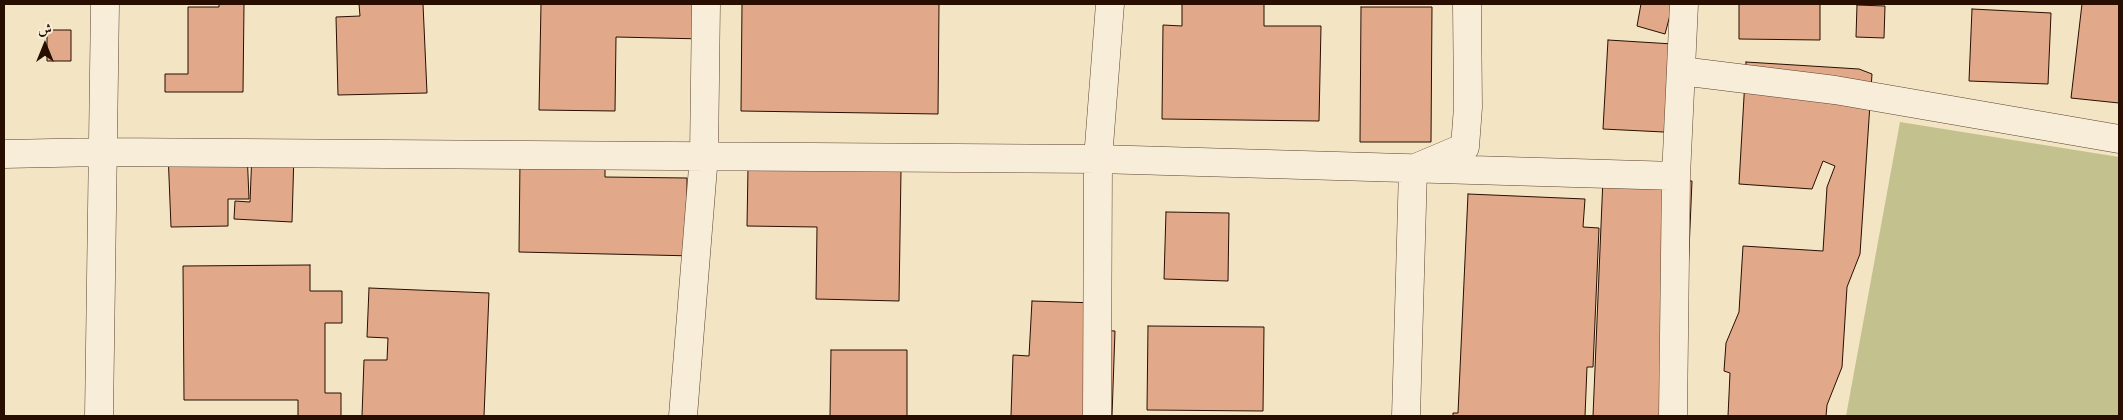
<!DOCTYPE html>
<html>
<head>
<meta charset="utf-8">
<style>
	body { margin:0 }
	#map { position:relative; width:2123px; height:420px; overflow:hidden; background:#f3e4c3; font-family:"IM FELL French Canon",Amiri,serif }
	canvas { display:block }
	.frame { position:absolute; inset:0; border:5px solid #270e01; pointer-events:none }
	.north { position:absolute; left:20px; top:20px; width:50px; height:50px; -webkit-text-stroke:4px #f7edd8; paint-order:stroke; rotate:0deg; font-size:14px; font-weight:700; line-height:20px; text-align:center; color:#270e01 }
	.north::after { content:''; display:block; margin:auto; width:18px; height:22px; background:#270e01; clip-path:polygon(50% 0,100% 100%,50% 72%,0 100%) }
</style>
</head>
<body>
<div id="map">
<canvas width="2123" height="420"></canvas>
<div class="frame"></div>
<div class="north">ش</div>
</div>
<script>
const g = document.querySelector('canvas').getContext('2d');
g.lineJoin = 'round';
function fill(path, color) { g.fillStyle = color; g.fill(path, 'evenodd'); }
const poly = rows => new Path2D(rows.map(r => 'M' + r).join(''));
function trace(path, color, width, dash) { g.strokeStyle = color; g.lineWidth = width; g.lineCap = dash ? 'butt' : 'round'; g.setLineDash(dash || []); g.stroke(path); }
fill(poly([
	[1900,122,2119,157,2119,416,1846,416]
]), '#c3c28e');
const building = poly([
	[219,4,244,4,243,92,165,92,165,74,188,74,188,7,219,7,219,4],
	[359,4,423,4,427,93,338,95,336,17,360,16,359,4],
	[541,4,705,4,704,39,616,37,615,111,539,110,541,4],
	[742,4,939,4,938,114,741,111,742,4],
	[1182,4,1264,4,1264,26,1321,26,1319,121,1162,119,1163,25,1182,26,1182,4],
	[1641,4,1673,4,1665,34,1637,26,1641,4],
	[1739,4,1820,4,1820,40,1739,39,1739,4],
	[2082,4,2119,4,2119,103,2071,98,2082,4],
	[1857,5,1885,6,1884,38,1856,37,1857,5],
	[1361,7,1432,7,1431,142,1360,142,1361,7],
	[1972,9,2051,13,2048,84,1969,81,1972,9],
	[47,30,71,30,71,61,47,61,47,30],
	[1608,40,1689,45,1684,133,1603,129,1608,40],
	[1746,62,1859,69,1872,74,1860,254,1847,287,1842,367,1827,405,1826,416,1728,416,1730,373,1724,371,1726,343,1739,312,1743,246,1823,251,1827,187,1835,166,1823,161,1812,189,1739,184,1746,62],
	[247,150,249,199,228,199,228,226,171,227,168,152,247,150],
	[252,152,294,153,292,222,234,219,235,201,250,202,252,152],
	[520,159,605,161,605,177,687,178,687,226,695,256,519,252,520,159],
	[748,168,901,170,899,301,816,299,817,227,747,226,748,168],
	[1603,178,1692,181,1687,297,1673,416,1593,416,1603,178],
	[1468,194,1585,199,1583,227,1599,228,1593,367,1587,367,1585,416,1453,416,1453,413,1458,413,1468,194],
	[1166,212,1229,213,1228,281,1164,279,1166,212],
	[310,265,310,291,342,291,342,323,325,323,325,393,341,393,341,416,298,416,298,400,184,400,183,266,310,265],
	[369,288,489,293,484,416,362,416,364,360,387,360,388,338,367,337,369,288],
	[1032,301,1097,303,1096,330,1115,331,1112,416,1011,416,1013,355,1029,356,1032,301],
	[1148,326,1264,327,1263,411,1147,410,1148,326],
	[831,350,907,350,907,416,830,416,831,350]
]);
fill(building, '#e1a989');
trace(building, '#270e01', 1);
const minor = poly([
	[1681,71,1835,90,2119,139],
	[4,154,102,152,1098,159,1676,176],
	[99,416,105,4],
	[683,416,704,155,706,4],
	[1097,416,1098,159,1110,4],
	[1406,416,1413,169,1465,147,1468,107,1467,4],
	[1673,416,1676,176,1684,4]
]);
trace(minor, '#5a4432', 29);
trace(minor, '#f7edd8', 28);
</script>
</body>
</html>
